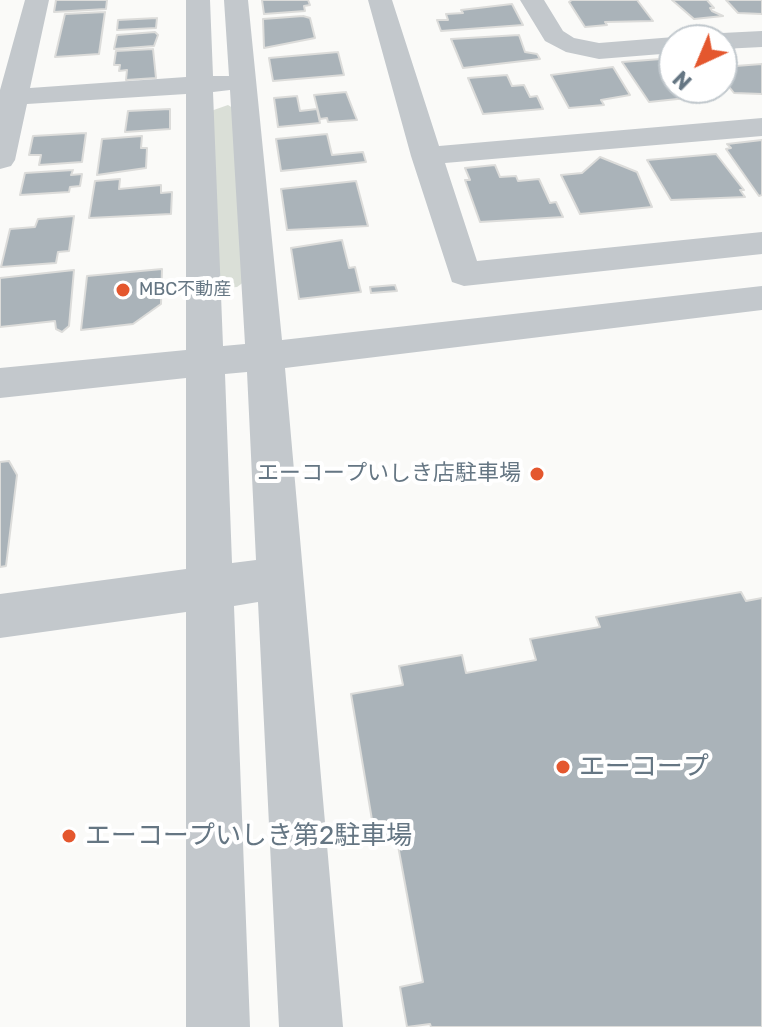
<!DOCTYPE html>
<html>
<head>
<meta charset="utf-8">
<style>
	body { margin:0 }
	#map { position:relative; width:762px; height:1027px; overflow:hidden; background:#fafaf8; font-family:Rubik,sans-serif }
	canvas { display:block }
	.north { position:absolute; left:658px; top:24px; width:80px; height:80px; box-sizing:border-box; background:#fff; border:2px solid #c1c8cd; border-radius:50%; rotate:224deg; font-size:22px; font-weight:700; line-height:32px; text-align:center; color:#657683 }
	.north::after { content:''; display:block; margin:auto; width:28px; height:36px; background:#e4572e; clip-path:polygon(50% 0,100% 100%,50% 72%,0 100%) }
</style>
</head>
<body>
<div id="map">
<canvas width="762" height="1027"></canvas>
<div class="north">N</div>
</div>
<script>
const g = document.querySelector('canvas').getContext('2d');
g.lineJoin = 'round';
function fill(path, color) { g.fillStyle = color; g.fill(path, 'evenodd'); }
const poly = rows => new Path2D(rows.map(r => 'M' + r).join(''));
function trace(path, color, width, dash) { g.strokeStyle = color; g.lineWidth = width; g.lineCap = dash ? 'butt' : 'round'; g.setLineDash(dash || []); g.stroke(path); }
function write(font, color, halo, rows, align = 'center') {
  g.font = font + ' Rubik,"Noto Sans JP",sans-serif'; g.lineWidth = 8; g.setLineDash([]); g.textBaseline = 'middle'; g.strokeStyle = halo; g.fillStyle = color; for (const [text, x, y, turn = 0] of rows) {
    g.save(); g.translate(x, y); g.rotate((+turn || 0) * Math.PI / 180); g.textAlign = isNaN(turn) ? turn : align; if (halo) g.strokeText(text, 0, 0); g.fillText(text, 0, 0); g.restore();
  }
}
fill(poly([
	[228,105,236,110,248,279,237,287,223,288,212,281,208,112]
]), '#dadfd7');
const building = poly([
	[56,0,107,0,106,9,54,12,56,0],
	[262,0,308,0,310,5,304,6,305,11,264,14,262,0],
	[572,0,637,0,653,21,605,22,607,25,585,27,569,2,572,0],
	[672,0,707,0,714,8,710,8,712,11,723,16,694,19,672,0],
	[726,0,762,0,762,14,738,13,726,0],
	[512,4,523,25,441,31,437,20,448,20,446,14,463,13,461,10,512,4],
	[105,12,99,54,55,57,65,14,105,12],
	[303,16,310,18,315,38,264,48,263,19,303,16],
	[157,18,156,28,117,30,118,20,157,18],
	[155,32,158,35,154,46,114,49,117,35,155,32],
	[519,35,525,52,537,54,540,59,463,68,451,39,519,35],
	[153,49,156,78,126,80,127,70,119,71,120,65,114,65,116,51,153,49],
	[338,52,344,75,273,81,269,58,338,52],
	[674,58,674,88,714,89,702,90,706,96,649,102,622,62,674,58],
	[762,64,762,94,734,93,722,78,722,67,762,64],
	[613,67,630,95,601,100,604,105,569,108,551,75,613,67],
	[507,75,512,86,524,85,530,97,537,96,543,109,483,114,468,78,507,75],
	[346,92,357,120,328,122,327,118,320,119,314,95,346,92],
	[297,96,300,111,317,109,320,123,278,127,274,98,297,96],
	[170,109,170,129,125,132,128,111,170,109],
	[86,133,82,162,39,165,41,155,29,155,33,136,86,133],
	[327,134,332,155,363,152,366,162,281,171,276,139,327,134],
	[142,136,141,148,147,148,146,168,97,175,102,139,142,136],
	[762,140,762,195,759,196,726,149,731,148,727,144,762,140],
	[716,154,744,190,740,190,745,197,671,200,647,160,716,154],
	[600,157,637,172,652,207,580,214,561,175,582,173,600,157],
	[495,165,500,177,516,176,518,181,539,179,550,203,556,202,563,217,480,222,465,180,470,180,465,168,495,165],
	[73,170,71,175,82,174,80,186,70,187,69,192,20,195,25,173,73,170],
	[120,179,119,189,161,185,161,193,172,192,171,214,89,218,95,181,120,179],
	[356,181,368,226,287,230,281,189,356,181],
	[74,216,69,251,58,252,56,263,1,267,10,229,35,227,38,219,74,216],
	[342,240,349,268,355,267,361,292,299,299,291,248,342,240],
	[162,269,161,304,133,324,81,330,87,276,162,269],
	[74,270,69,326,62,332,56,329,55,321,0,327,0,278,74,270],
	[395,285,397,291,371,293,370,287,395,285],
	[9,461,17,475,6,566,0,567,0,462,9,461],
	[741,592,746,601,762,598,762,1027,431,1027,430,1024,407,1027,400,987,423,982,397,840,376,844,351,694,403,685,399,666,462,655,466,673,536,660,530,639,600,627,596,617,741,592]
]);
fill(building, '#aab3b9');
trace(building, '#dcdcda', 2);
fill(poly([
	[25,0,49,0,30,88,186,77,186,0,210,0,213,76,229,76,224,0,248,0,282,340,762,286,762,310,285,368,343,1027,279,1027,258,602,234,606,250,1027,186,1027,186,612,0,638,0,594,186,569,186,378,0,398,0,368,186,350,186,94,27,104,15,160,11,166,0,169,0,90,25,0],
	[230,90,245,344,223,346,213,92,230,90],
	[247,372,256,560,232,563,225,374,247,372],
	[368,0,392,0,439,146,762,118,762,136,445,163,477,261,762,232,762,254,464,286,452,282,411,156,368,0],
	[520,0,544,0,563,31,574,38,599,43,674,37,683,40,674,40,674,53,599,59,566,52,545,41,520,0],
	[762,31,762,47,722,49,722,40,710,40,722,33,762,31]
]), '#c3c8cc');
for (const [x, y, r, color] of [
	[123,290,8,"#e4572e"],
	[537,474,8,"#e4572e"],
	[563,767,8,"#e4572e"],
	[69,836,8,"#e4572e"]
]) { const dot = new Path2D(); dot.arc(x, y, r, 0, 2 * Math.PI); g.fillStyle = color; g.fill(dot); trace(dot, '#fff', 3); }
write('18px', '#657683', '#fff', [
	["MBC不動産",139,290]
], 'left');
write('22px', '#657683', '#fff', [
	["エーコープいしき店駐車場",521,474]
], 'right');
write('26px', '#657683', '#fff', [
	["エーコープ",579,767],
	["エーコープいしき第2駐車場",85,836]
], 'left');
</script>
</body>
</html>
